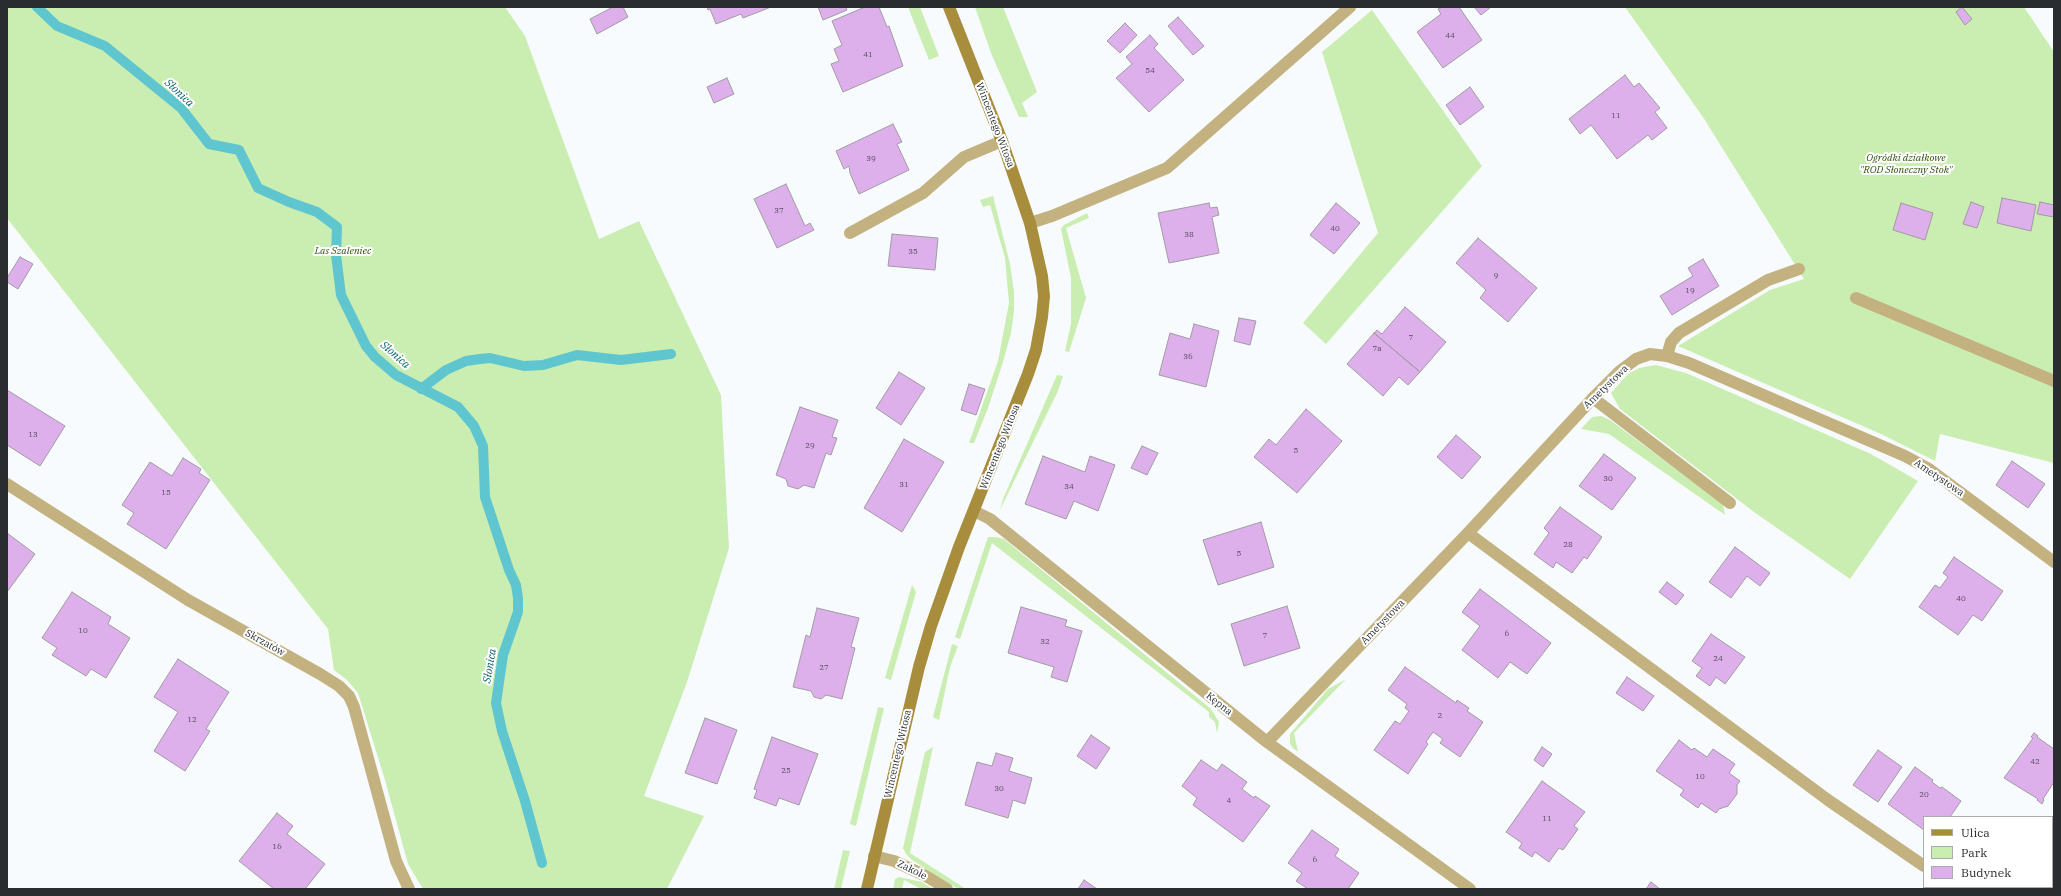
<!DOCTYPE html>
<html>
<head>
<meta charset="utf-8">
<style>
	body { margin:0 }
	#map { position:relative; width:2061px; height:896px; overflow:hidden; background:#f7fbfe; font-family:"IBM Plex Serif",serif }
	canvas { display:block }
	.frame { position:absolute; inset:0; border:8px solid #2a2d30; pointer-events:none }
	.legend { position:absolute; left:1923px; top:816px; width:130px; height:72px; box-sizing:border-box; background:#fff; border:1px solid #aaabac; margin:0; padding:5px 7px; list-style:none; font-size:12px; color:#2a2d30 }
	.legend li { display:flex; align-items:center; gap:8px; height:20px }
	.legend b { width:20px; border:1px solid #aaabac }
</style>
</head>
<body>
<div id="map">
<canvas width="2061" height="896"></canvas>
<div class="frame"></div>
<ul class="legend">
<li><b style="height:5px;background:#a88e3c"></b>Ulica</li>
<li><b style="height:11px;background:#caedb1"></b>Park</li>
<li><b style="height:11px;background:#ddafeb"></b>Budynek</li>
</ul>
</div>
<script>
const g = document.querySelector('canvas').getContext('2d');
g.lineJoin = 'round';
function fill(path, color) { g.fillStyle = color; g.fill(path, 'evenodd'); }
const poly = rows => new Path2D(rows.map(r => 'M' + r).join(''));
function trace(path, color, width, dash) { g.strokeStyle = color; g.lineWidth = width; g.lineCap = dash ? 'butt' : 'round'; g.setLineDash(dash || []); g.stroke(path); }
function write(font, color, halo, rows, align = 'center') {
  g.font = font + ' "IBM Plex Serif",serif'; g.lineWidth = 4; g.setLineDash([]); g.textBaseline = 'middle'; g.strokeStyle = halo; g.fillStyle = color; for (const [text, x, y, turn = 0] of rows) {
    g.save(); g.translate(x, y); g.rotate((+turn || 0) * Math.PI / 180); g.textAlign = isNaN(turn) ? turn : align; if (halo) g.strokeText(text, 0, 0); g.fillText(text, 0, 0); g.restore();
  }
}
fill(poly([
	[7,7,505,7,525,36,599,239,639,221,721,395,729,548,687,682,644,796,704,816,667,889,423,889,408,864,385,780,358,693,347,680,334,670,328,629,7,218],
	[908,7,920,7,939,56,929,60],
	[975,7,1003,7,1037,92,1022,103,1028,117,1019,117,991,53],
	[1625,7,2024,7,2054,52,2054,463,1940,434,1935,461,1881,434,1678,346,1770,290,1804,279,1703,117],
	[1372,10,1482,166,1326,344,1303,323,1378,233,1322,52],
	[993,196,1010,264,1014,292,1014,311,1011,333,1003,362,988,408,974,443,969,443,998,361,1009,303,1005,258,990,205,983,207,980,200],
	[1087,213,1089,218,1066,228,1086,298,1069,352,1065,351,1071,324,1071,278,1061,229,1064,225],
	[1656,365,1686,373,1871,454,1918,481,1850,579,1754,512,1620,409,1611,393,1628,374,1639,368],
	[1057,375,1063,376,1058,391,1000,510,1003,499],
	[1601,416,1610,420,1723,504,1725,515,1609,434,1581,429,1592,417],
	[988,537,996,537,1004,539,1211,709,1219,722,1217,733,1215,722,1209,717,1209,712,992,543,960,639,955,637],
	[912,585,916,592,891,680,885,678],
	[952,644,958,646,950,667,939,720,933,717],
	[1346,679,1294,733,1298,752,1293,748,1290,744,1290,734,1328,689],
	[878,707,884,708,856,826,850,824],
	[933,747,910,853,966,889,958,889,912,860,906,854,903,848,925,752],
	[843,850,850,851,841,889,834,889],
	[899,877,922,882,933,889,921,889,904,880,902,889,893,889,895,879]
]), '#caedb1');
trace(poly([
	[37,7,57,26,105,46,181,108,209,144,239,150,258,188,289,202,317,212,337,227,336,255,341,295,366,346,375,357,396,375,458,407,474,426,483,446,485,497,509,570,516,585,518,598,518,612,503,655,496,703,502,731,525,801,542,863],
	[421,389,446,370,466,361,480,359,490,358,524,366,543,365,577,355,621,360,671,354]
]), '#5fc6cf', 10);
const building = poly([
	[613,7,623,7,628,17,597,34,590,19,613,7],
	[707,7,771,7,743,18,741,14,716,24,710,9,708,10,707,7],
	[818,7,846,7,847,10,823,20,818,7],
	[865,7,879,7,887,27,889,26,903,66,843,92,831,64,839,61,834,49,842,45,832,21,865,7],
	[1442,7,1459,7,1482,40,1443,68,1417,32,1441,14,1438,9,1442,7],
	[1474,7,1491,7,1481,15,1474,7],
	[1962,7,1972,19,1965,25,1956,12,1962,7],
	[1178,17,1204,46,1193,55,1168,26,1178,17],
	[1125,23,1137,35,1120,53,1107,41,1125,23],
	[1150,35,1158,44,1154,48,1184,80,1149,112,1116,78,1132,64,1126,57,1150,35],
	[1625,75,1634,87,1639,83,1660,108,1655,112,1667,128,1652,140,1648,135,1617,159,1591,125,1580,134,1569,119,1625,75],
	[727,78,734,94,714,103,707,87,727,78],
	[1470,87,1484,107,1460,125,1446,105,1470,87],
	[893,124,902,142,897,144,909,170,859,194,850,173,849,166,844,169,836,151,893,124],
	[786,184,805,226,810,223,814,230,777,248,754,199,786,184],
	[2002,198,2036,205,2031,231,1997,223,2002,198],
	[1971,202,1984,207,1977,228,1963,224,1971,202],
	[2040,202,2054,205,2054,217,2037,214,2040,202],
	[1209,203,1210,208,1217,207,1219,215,1212,217,1219,253,1169,263,1158,213,1209,203],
	[1336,203,1360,223,1334,254,1310,235,1336,203],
	[1901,203,1933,213,1925,240,1893,230,1901,203],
	[892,234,938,238,935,270,888,266,892,234],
	[1478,238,1537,288,1508,322,1480,298,1486,290,1456,263,1478,238],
	[20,257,33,264,18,289,7,282,7,278,20,257],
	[1703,259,1719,286,1672,315,1660,296,1693,276,1688,268,1703,259],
	[1405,307,1446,342,1420,372,1374,333,1377,330,1382,334,1405,307],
	[1239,318,1256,321,1250,345,1234,341,1239,318],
	[1194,324,1219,331,1206,387,1159,375,1170,333,1190,339,1194,324],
	[1374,333,1420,372,1408,385,1399,377,1383,396,1347,364,1374,333],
	[899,372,925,388,901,425,876,408,899,372],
	[969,384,985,389,976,415,961,410,969,384],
	[7,390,65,426,40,466,7,445,7,390],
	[800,407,838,420,832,437,837,438,831,455,826,453,814,488,804,485,798,489,788,486,786,479,776,475,800,407],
	[1306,409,1342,441,1297,493,1254,457,1269,439,1276,445,1306,409],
	[1456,435,1481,457,1462,479,1437,457,1456,435],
	[904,439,944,462,902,532,864,508,904,439],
	[1142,446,1158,453,1147,475,1131,468,1142,446],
	[1604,454,1636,478,1612,510,1579,486,1604,454],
	[1043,456,1085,472,1090,456,1115,465,1098,511,1074,501,1066,519,1025,504,1043,456],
	[183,458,201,469,199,473,210,480,166,549,127,524,134,513,122,505,150,462,172,476,183,458],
	[2012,461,2045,484,2028,508,1996,485,2012,461],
	[1560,507,1602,537,1587,559,1584,557,1572,573,1556,562,1553,568,1534,554,1549,533,1544,528,1560,507],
	[1261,522,1274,567,1218,585,1203,540,1261,522],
	[7,533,35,554,7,592,7,533],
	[1735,547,1770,573,1760,586,1747,576,1731,598,1709,582,1735,547],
	[1954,557,2003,591,1982,621,1973,615,1958,635,1919,607,1935,585,1940,588,1948,577,1943,573,1954,557],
	[1667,582,1684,595,1676,605,1659,592,1667,582],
	[1480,589,1551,643,1527,674,1510,662,1498,678,1462,650,1480,626,1462,612,1480,589],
	[72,592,111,617,108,624,130,638,106,678,91,669,86,676,52,655,57,648,42,638,72,592],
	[1287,606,1300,648,1244,666,1231,624,1287,606],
	[1021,607,1067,620,1065,626,1082,631,1067,682,1051,677,1054,667,1008,653,1021,607],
	[817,608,859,618,851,647,855,648,842,699,826,695,821,699,814,697,811,691,793,687,806,635,810,637,817,608],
	[1711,634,1745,657,1725,684,1716,677,1710,686,1696,676,1702,668,1692,661,1711,634],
	[178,659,229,692,206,729,210,731,185,771,154,751,178,712,154,697,178,659],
	[1405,667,1456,703,1457,700,1469,708,1467,711,1483,722,1460,757,1440,743,1443,739,1433,732,1426,742,1428,744,1408,774,1374,750,1395,721,1400,724,1409,711,1405,708,1407,704,1388,690,1405,667],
	[1627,677,1654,696,1643,711,1616,693,1627,677],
	[705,718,737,730,717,784,685,773,705,718],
	[2034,733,2038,736,2037,737,2054,749,2054,782,2043,799,2044,800,2042,804,2037,800,2038,799,2004,778,2033,738,2031,737,2034,733],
	[1091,735,1110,748,1096,769,1077,756,1091,735],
	[772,737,818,754,799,805,779,798,776,806,754,798,757,790,754,789,772,737],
	[1679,740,1692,750,1694,748,1707,757,1713,749,1735,764,1729,773,1740,781,1737,785,1737,794,1728,806,1719,809,1716,813,1701,803,1698,808,1680,795,1684,790,1656,771,1679,740],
	[1542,747,1552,754,1543,767,1534,760,1542,747],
	[1878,750,1902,767,1878,802,1853,785,1878,750],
	[996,753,1013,758,1009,771,1032,778,1025,804,1013,800,1008,818,965,805,977,762,992,766,996,753],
	[1201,760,1217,771,1222,764,1247,782,1242,789,1254,798,1255,796,1270,806,1243,842,1193,805,1197,798,1182,786,1201,760],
	[1915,767,1933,780,1932,782,1940,788,1942,787,1961,801,1950,817,1924,817,1924,830,1888,804,1915,767],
	[1542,781,1585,812,1574,826,1578,829,1563,850,1559,848,1549,862,1535,852,1532,857,1519,848,1522,843,1506,832,1542,781],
	[277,813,293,826,287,834,325,864,305,889,274,889,239,861,277,813],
	[1312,830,1339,849,1335,856,1359,873,1348,889,1308,889,1296,881,1302,873,1288,863,1312,830],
	[1084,880,1097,889,1078,889,1084,880],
	[1651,882,1660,889,1646,889,1651,882]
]);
fill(building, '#ddafeb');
trace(building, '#a19ba3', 1);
trace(poly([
	[1030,223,1052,216,1167,168,1350,7],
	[850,233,923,193,964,157,1002,141],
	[1856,298,2054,381],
	[1667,356,1671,342,1679,333,1768,280,1799,269],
	[1593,398,1730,503],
	[1468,533,1828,800,1924,866],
	[1954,887,1957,889]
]), '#c3b280', 12);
trace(poly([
	[7,484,188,600,320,674,339,686,349,696,354,707,396,861,409,889],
	[974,511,990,519,1267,742,1470,889],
	[1267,742,1468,533,1593,398,1620,371,1636,359,1650,354,1667,356,1689,363,1905,456,1929,469,2054,562],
	[874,856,894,861,926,876,947,889]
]), '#c3b280', 12);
trace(poly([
	[867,889,919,667,931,626,959,547,1028,374,1036,350,1042,317,1044,296,1042,276,1030,223,1002,141,949,7]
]), '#a88e3c', 12);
write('8px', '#574e5f', null, [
	["44",1450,36],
	["41",868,55],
	["54",1150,71],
	["11",1616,116],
	["39",871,159],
	["37",779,211],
	["40",1335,229],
	["38",1189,235],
	["35",913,252],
	["9",1496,276],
	["19",1690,291],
	["7",1411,338],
	["7a",1377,349],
	["36",1188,357],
	["13",33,435],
	["29",810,446],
	["5",1296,451],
	["30",1608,479],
	["31",904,485],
	["34",1069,487],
	["15",166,493],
	["28",1568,545],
	["5",1239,554],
	["40",1961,599],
	["10",83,631],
	["6",1507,634],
	["7",1265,636],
	["32",1045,642],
	["24",1718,659],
	["27",824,668],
	["2",1440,716],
	["12",192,720],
	["42",2035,762],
	["25",786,771],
	["10",1700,777],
	["30",999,789],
	["20",1924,795],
	["4",1229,801],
	["11",1547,819],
	["16",277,847],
	["6",1315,860]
]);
write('10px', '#2a2d30', '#fff', [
	["Wincentego Witosa",995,125,69],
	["Ametystowa",1606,387,-44],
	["Wincentego Witosa",1000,447,-68],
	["Ametystowa",1939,478,34],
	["Ametystowa",1383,622,-46],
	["Skrzatów",265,643,29],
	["Kępna",1219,704,39],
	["Wincentego Witosa",898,754,-77],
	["Zakole",912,870,26]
]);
write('italic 10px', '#2c4d07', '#fff', [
	["Ogródki działkowe",1906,158],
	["\"ROD Słoneczny Stok\"",1906,170],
	["Las Szaleniec",343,251]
]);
write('italic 11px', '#09636a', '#fff', [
	["Słonica",179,93,43],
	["Słonica",395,355,41],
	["Słonica",490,666,-80]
]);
</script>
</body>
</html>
